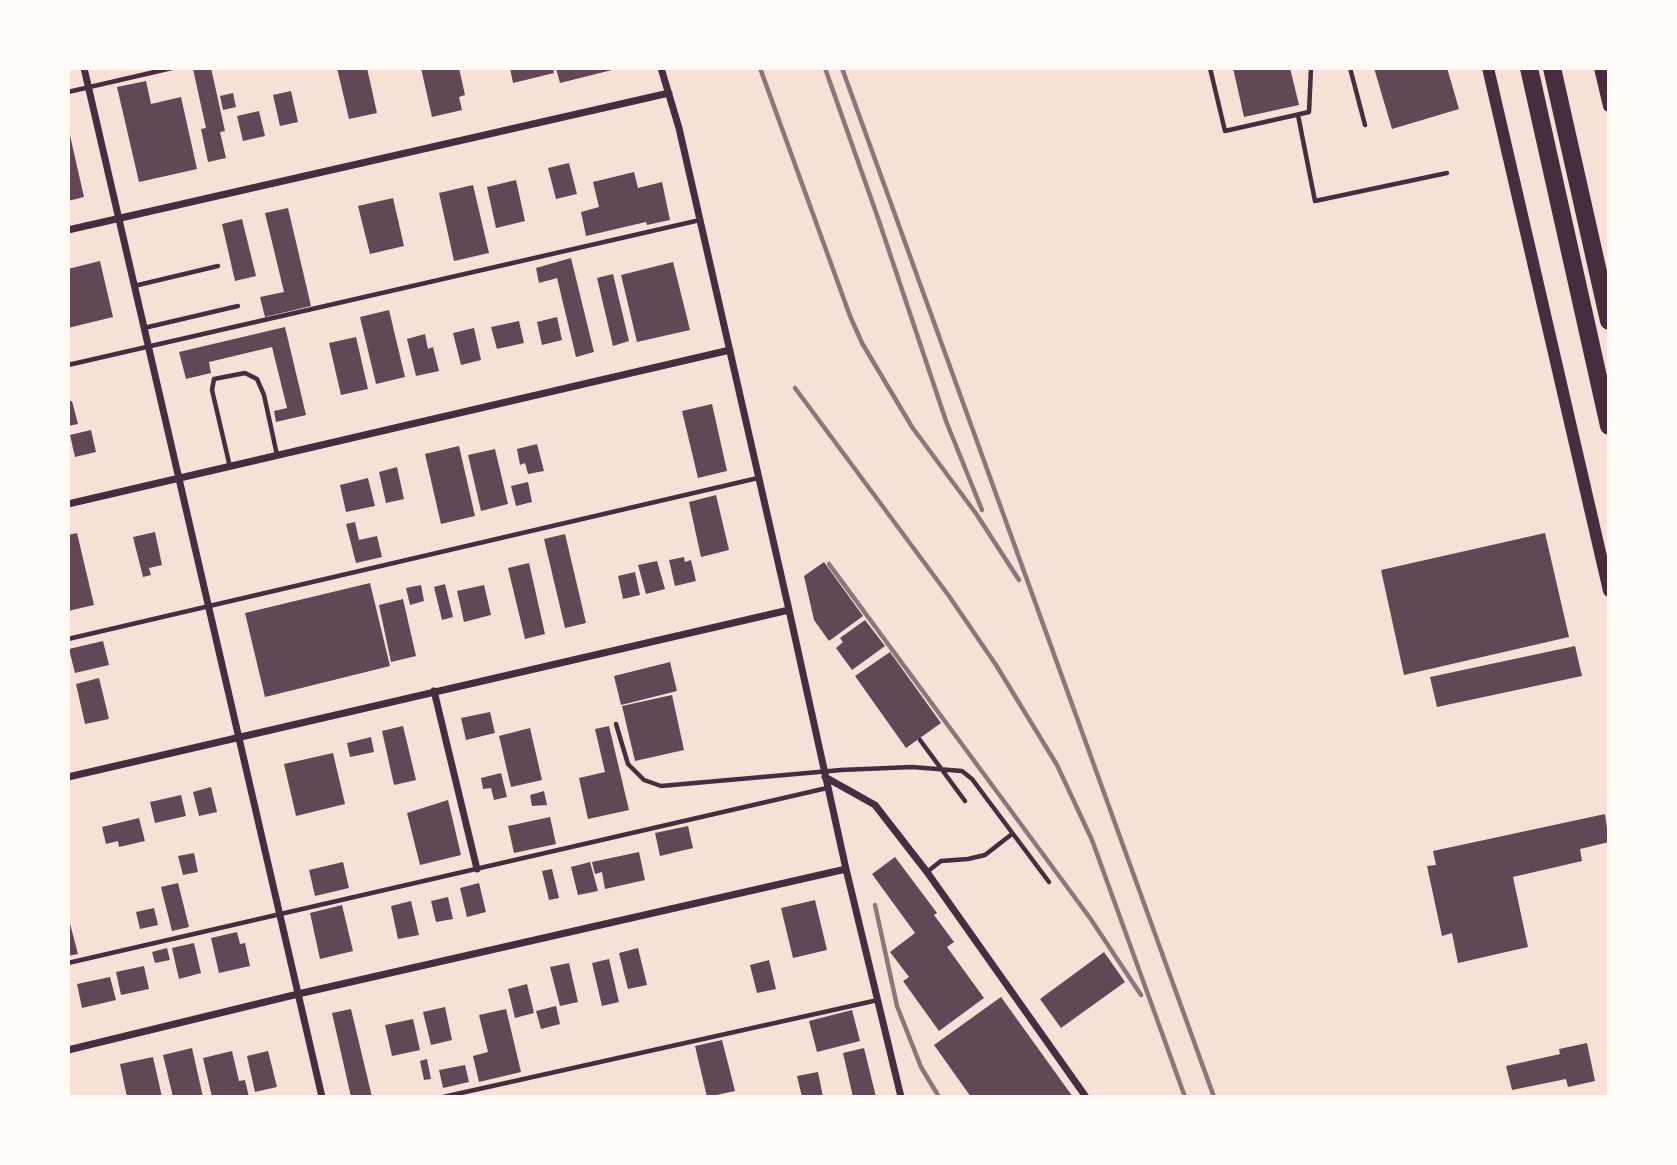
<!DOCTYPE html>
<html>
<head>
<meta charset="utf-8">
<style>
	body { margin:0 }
	#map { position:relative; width:1677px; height:1165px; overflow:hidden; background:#f7e1d7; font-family:"Public Sans",sans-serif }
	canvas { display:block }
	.frame { position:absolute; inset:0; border:70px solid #fffaf5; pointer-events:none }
</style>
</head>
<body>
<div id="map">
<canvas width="1677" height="1165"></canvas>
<div class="frame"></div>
</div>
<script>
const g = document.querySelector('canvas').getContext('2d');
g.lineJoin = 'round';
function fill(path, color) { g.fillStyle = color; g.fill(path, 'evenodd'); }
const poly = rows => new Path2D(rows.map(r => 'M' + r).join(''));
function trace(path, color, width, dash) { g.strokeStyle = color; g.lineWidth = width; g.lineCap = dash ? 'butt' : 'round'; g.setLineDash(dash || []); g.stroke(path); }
fill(poly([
	[211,68,225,131,220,132,226,158,208,162,201,129,206,128,193,69],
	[337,68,367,68,377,113,349,119],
	[421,68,459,68,465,95,459,97,462,110,432,117],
	[510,68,553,68,554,73,513,83],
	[556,68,616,68,616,69,560,83],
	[1233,68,1290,68,1299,105,1244,117],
	[1374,68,1447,68,1459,109,1392,129],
	[146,81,151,104,181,97,197,169,139,182,117,87],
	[291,91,298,122,280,126,273,95],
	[233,93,236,107,223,110,220,96],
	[259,111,265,136,243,141,237,116],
	[69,131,84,197,68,201,68,132],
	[569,163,577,194,556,199,548,168],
	[634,172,638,188,662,182,670,220,647,225,646,222,586,236,581,212,599,207,593,182],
	[516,180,525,221,496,228,487,187],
	[473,185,489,253,454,261,439,193],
	[393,198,404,246,370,254,358,206],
	[288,208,311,306,265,317,260,297,284,292,265,213],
	[242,219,256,276,235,281,222,224],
	[571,258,594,352,576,357,557,278,539,283,536,268],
	[100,261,113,317,68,328,68,269],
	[673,262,690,330,637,342,621,275],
	[613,274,629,341,613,346,597,278],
	[389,310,405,377,376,384,360,317],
	[557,317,562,340,542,345,537,322],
	[519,321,524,343,497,349,491,327],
	[285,327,306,415,276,422,274,411,287,408,272,347,209,362,211,373,186,379,179,352],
	[474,328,481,360,461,365,453,333],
	[425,334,428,349,433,347,439,371,416,376,407,339],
	[356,337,368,389,341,395,329,343],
	[72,401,78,424,68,426,68,402],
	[712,404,727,471,698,478,682,411],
	[91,430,96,452,75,457,70,435],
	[537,444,544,471,528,474,525,463,520,465,517,449],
	[459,446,475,516,441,524,425,454],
	[495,449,508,504,481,511,468,455],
	[397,467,404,499,386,503,379,472],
	[368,478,375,506,346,512,340,485],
	[528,482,532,502,516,506,511,486],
	[716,495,729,550,701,557,689,502],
	[355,522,359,540,377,536,382,557,356,563,346,524],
	[155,532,162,565,149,568,151,575,143,577,133,537],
	[77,533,94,605,68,611,68,535],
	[1545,533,1569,637,1404,675,1381,570],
	[565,534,586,623,565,628,544,539],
	[684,557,685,562,691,560,696,581,675,586,669,560],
	[657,561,665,589,646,594,638,565],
	[824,562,863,616,829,641,814,620,804,576],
	[529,563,545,634,525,639,508,568],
	[635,572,640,595,623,599,618,576],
	[370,583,390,666,265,697,245,613],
	[445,584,453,617,442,620,434,587],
	[421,585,424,601,410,605,406,588],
	[484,585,491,615,464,622,457,591],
	[403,599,416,656,391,662,379,605],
	[865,620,885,646,852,670,836,648,843,642,840,638],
	[103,641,109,665,75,673,69,649],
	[1575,646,1582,676,1437,707,1430,677],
	[890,652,941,723,906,748,855,676],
	[670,662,677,691,621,705,614,676],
	[99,678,109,719,85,724,76,684],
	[672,695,684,750,635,761,622,706],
	[490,712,495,733,466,740,461,718],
	[403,726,416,780,394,785,382,731],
	[609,726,629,810,588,819,579,778,605,772,595,729],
	[530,728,542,780,511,787,499,736],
	[371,737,374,752,350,757,347,743],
	[333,753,345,804,296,816,284,764],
	[501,773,507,797,494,800,491,788,483,789,481,778],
	[211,787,217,812,199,816,193,792],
	[544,791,547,805,532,806,530,795],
	[181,795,186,816,155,823,150,802],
	[448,800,461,855,420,865,407,813],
	[1605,814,1609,842,1580,849,1582,861,1513,877,1528,947,1458,963,1452,933,1442,936,1427,866,1436,865,1433,851],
	[550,817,556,844,514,853,508,826],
	[139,818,145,841,119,847,118,841,106,844,102,827],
	[688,826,693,848,660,856,655,833],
	[639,852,645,880,605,889,602,872,595,874,592,862],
	[194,853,198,872,183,875,178,856],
	[895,857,937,913,934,915,954,942,947,947,984,998,939,1031,903,981,909,977,890,952,915,933,872,874],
	[343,862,349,888,315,896,309,870],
	[590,862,598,891,578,895,571,867],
	[552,869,559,898,549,900,542,871],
	[178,883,189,927,172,931,161,887],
	[479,883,486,912,467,917,460,888],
	[448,897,453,919,436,922,431,901],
	[815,900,827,950,793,958,781,908],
	[411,901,419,935,398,939,391,906],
	[342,905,353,951,320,959,310,913],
	[154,908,158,925,140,929,136,912],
	[68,916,78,954,68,956],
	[237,932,240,944,245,943,250,966,219,973,211,938],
	[194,943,201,973,179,979,172,948],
	[167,948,170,960,155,963,152,952],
	[638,948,647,985,628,989,619,953],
	[1104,952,1125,982,1061,1028,1040,999],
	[609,959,619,1002,602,1006,592,963],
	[769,960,776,989,757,993,750,965],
	[569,963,578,1002,560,1006,550,967],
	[144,966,149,989,121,995,116,972],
	[110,977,116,1000,82,1008,77,984],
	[527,984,534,1013,515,1018,508,989],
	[1001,997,1073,1097,971,1097,934,1045],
	[556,1006,560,1024,541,1029,536,1011],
	[445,1007,452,1040,431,1045,423,1012],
	[351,1009,372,1097,351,1097,332,1013],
	[506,1009,521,1072,479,1082,473,1056,488,1052,479,1015],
	[852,1010,860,1041,817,1052,809,1021],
	[413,1019,420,1050,392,1056,385,1025],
	[722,1040,735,1091,707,1097,695,1046],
	[1587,1043,1595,1081,1568,1087,1566,1079,1512,1090,1506,1066,1560,1054,1559,1049],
	[192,1048,203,1097,173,1097,163,1055],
	[864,1048,876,1097,853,1097,843,1053],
	[232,1051,239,1081,245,1080,249,1097,212,1097,203,1058],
	[268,1051,277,1087,255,1092,247,1056],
	[153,1057,162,1097,127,1097,120,1064],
	[427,1059,431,1079,424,1080,420,1061],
	[465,1065,469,1082,443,1088,439,1070],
	[818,1072,823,1097,802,1097,797,1076]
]), '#644757');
trace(poly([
	[1210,68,1225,131,1309,112,1311,68],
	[1350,68,1365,125],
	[68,92,172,68],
	[1298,115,1315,201,1447,173],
	[134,286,218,266],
	[144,328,238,306],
	[68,365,700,220],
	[230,467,212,390,214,379,245,373,257,379,264,395,277,455],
	[68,639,758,478],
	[616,724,628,764,644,780,661,786,841,770,912,767,962,771,972,779,1049,882],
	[920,740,965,801],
	[927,872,941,861,968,859,985,855,1012,834],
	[68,963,827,788],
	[443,1097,878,1000]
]), '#4a2c40', 4.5);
trace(poly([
	[84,68,322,1097],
	[661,68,679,128,789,610,846,869,901,1097],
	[68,230,669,93],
	[68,504,730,350],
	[434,691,477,869],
	[68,777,789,610],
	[825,777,875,805,927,872,1086,1097],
	[68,1050,298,994,846,869]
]), '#4a2c40', 7);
trace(poly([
	[1488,68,1609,591],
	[1600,68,1609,106]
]), '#4a2c40', 12);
trace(poly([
	[1529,68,1609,426],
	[1552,68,1609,321]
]), '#4a2c40', 18);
trace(poly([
	[760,68,850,316,862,343,912,427,977,515,1019,580],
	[825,68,879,221,946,421,982,510],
	[842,68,1214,1097],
	[795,388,949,596,996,665,1057,765,1092,840,1175,1069],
	[829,564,1090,918,1141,995],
	[875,905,897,1006,921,1067,939,1097],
	[1172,1061,1185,1097]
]), '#8f747c', 4.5);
</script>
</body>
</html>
